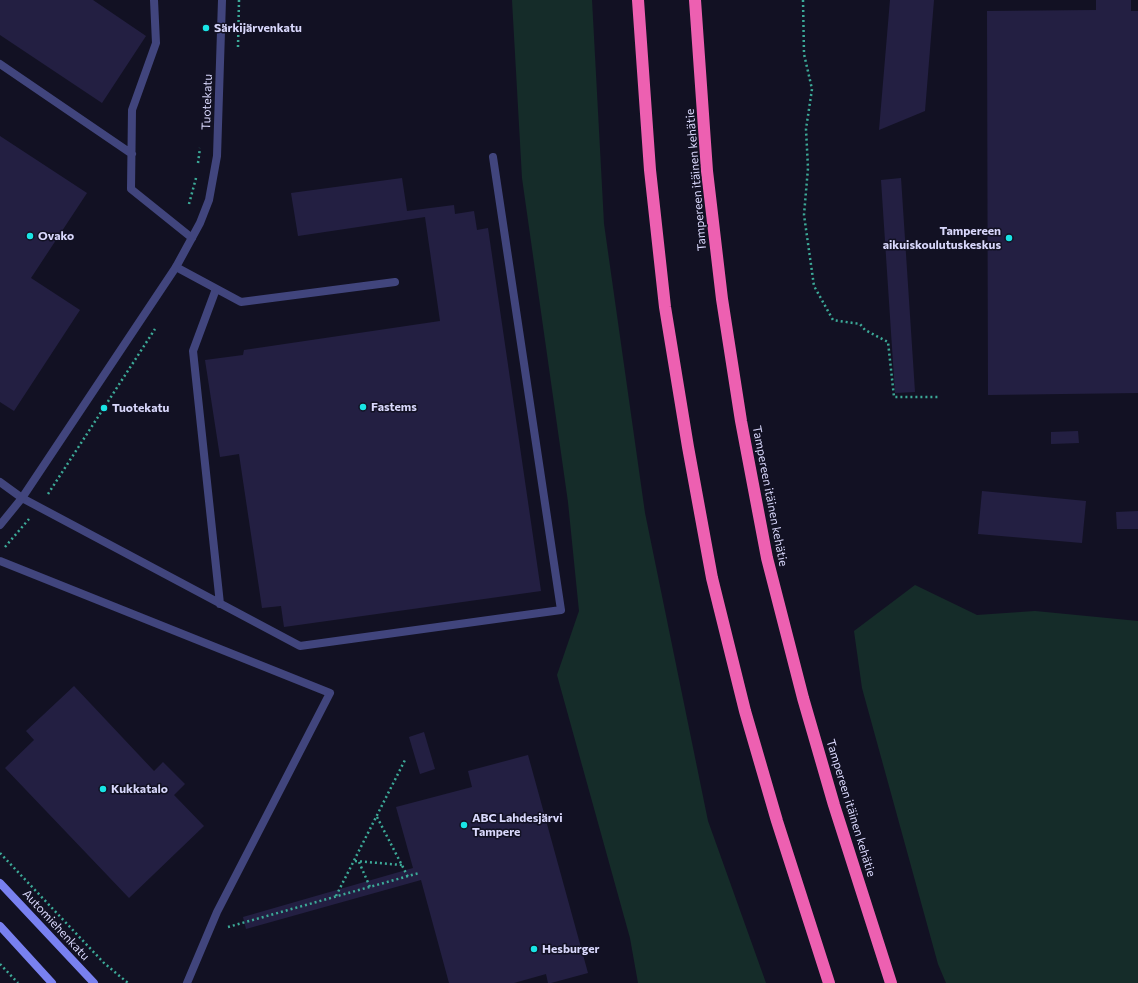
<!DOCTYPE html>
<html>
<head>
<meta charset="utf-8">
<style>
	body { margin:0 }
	canvas { display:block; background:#121123 }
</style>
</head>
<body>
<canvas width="1138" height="983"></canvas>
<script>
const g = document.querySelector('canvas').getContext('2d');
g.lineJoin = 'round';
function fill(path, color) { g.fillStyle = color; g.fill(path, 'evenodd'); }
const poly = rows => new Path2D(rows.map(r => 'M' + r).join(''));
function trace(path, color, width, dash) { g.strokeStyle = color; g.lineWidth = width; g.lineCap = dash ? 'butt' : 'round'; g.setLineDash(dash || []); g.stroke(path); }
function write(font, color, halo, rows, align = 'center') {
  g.font = font + ' Commissioner,sans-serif'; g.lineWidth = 3; g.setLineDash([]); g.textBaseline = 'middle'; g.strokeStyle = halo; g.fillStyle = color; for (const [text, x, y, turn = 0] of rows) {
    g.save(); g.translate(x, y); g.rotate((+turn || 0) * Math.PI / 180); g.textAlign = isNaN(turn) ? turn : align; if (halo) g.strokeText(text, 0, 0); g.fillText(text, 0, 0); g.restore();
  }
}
fill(poly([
	[512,0,592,0,604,224,645,513,708,821,766,983,638,983,630,938,557,675,579,611,568,502,522,178],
	[915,585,977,615,1035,611,1138,621,1138,983,946,983,938,964,862,688,854,631]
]), '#152c29');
fill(poly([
	[0,0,93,0,146,36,102,103,0,35],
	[890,0,934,0,925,111,879,130],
	[1096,0,1131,0,1131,11,1138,11,1138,393,988,395,987,11,1096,10],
	[0,136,87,193,31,278,80,310,14,411,0,402],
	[402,178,407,211,454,205,455,214,474,211,477,230,488,228,541,591,284,627,281,606,262,608,239,454,220,457,205,360,243,355,244,350,440,321,425,217,298,236,291,193],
	[901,178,915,392,895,393,881,180],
	[1078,431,1079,443,1051,444,1051,432],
	[982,491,1086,501,1082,543,978,534],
	[1138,511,1138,529,1117,529,1116,512],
	[74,686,154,771,163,762,185,784,174,795,204,826,129,898,5,768,34,740,26,731],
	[424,732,435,769,420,774,409,737],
	[528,755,588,973,551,983,548,983,546,974,514,983,449,983,421,880,246,929,243,917,413,868,396,807,472,787,468,771]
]), '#231f42');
trace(poly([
	[803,0,804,54,812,89,806,129,808,168,804,215,814,286,833,320,860,324,865,330,888,342,894,397,940,397],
	[238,47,239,0],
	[198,163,200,148],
	[189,204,196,178],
	[48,494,155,329],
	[5,547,29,519],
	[377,817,408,877],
	[0,853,104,963,128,983],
	[355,861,402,865],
	[359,862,370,887],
	[336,896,406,758],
	[228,927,419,873],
	[0,964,18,983]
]), '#3caa98', 2.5, [2, 3]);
trace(poly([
	[154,0,156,43,132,110,131,189,192,238],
	[0,64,132,154],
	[176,267,241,302,395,282],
	[216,289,193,351,220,604],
	[0,482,22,498,300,646,561,610,493,157],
	[0,561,330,693,217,912,187,983]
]), '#41457d', 8);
trace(poly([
	[0,525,22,498,176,267,200,223,209,200,217,156,222,0]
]), '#41457d', 8);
trace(poly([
	[0,883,94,983],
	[0,926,52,983]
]), '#7981f0', 8);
trace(poly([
	[638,0,650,170,665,307,688,447,712,578,745,711,777,821,829,983],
	[695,0,707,171,722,299,741,421,767,558,803,698,834,805,891,983]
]), '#ed60b1', 12);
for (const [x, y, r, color] of [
	[206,28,4,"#19e4e5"],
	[30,236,4,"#19e4e5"],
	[1009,238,4,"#19e4e5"],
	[363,407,4,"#19e4e5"],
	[104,408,4,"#19e4e5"],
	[103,789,4,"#19e4e5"],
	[464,825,4,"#19e4e5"],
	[534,949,4,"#19e4e5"]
]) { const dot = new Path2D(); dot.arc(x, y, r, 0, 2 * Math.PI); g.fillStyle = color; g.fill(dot); trace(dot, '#121123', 1.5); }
write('bold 12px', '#d8d7fb', '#121123', [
	["Särkijärvenkatu",214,28],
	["Tampereen",1001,231,"right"],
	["aikuiskoulutuskeskus",1001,245,"right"],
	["Ovako",38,236],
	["Fastems",371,407],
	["Tuotekatu",112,408],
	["Kukkatalo",111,789],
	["ABC Lahdesjärvi",472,818],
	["Tampere",472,832],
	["Hesburger",542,949]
], 'left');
write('12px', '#d8d7fb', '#121123', [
	["Tuotekatu",207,102,-88],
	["Tampereen itäinen kehätie",696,180,-95],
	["Tampereen itäinen kehätie",770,496,79],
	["Tampereen itäinen kehätie",851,808,73],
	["Automiehenkatu",56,925,47]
]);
</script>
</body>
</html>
